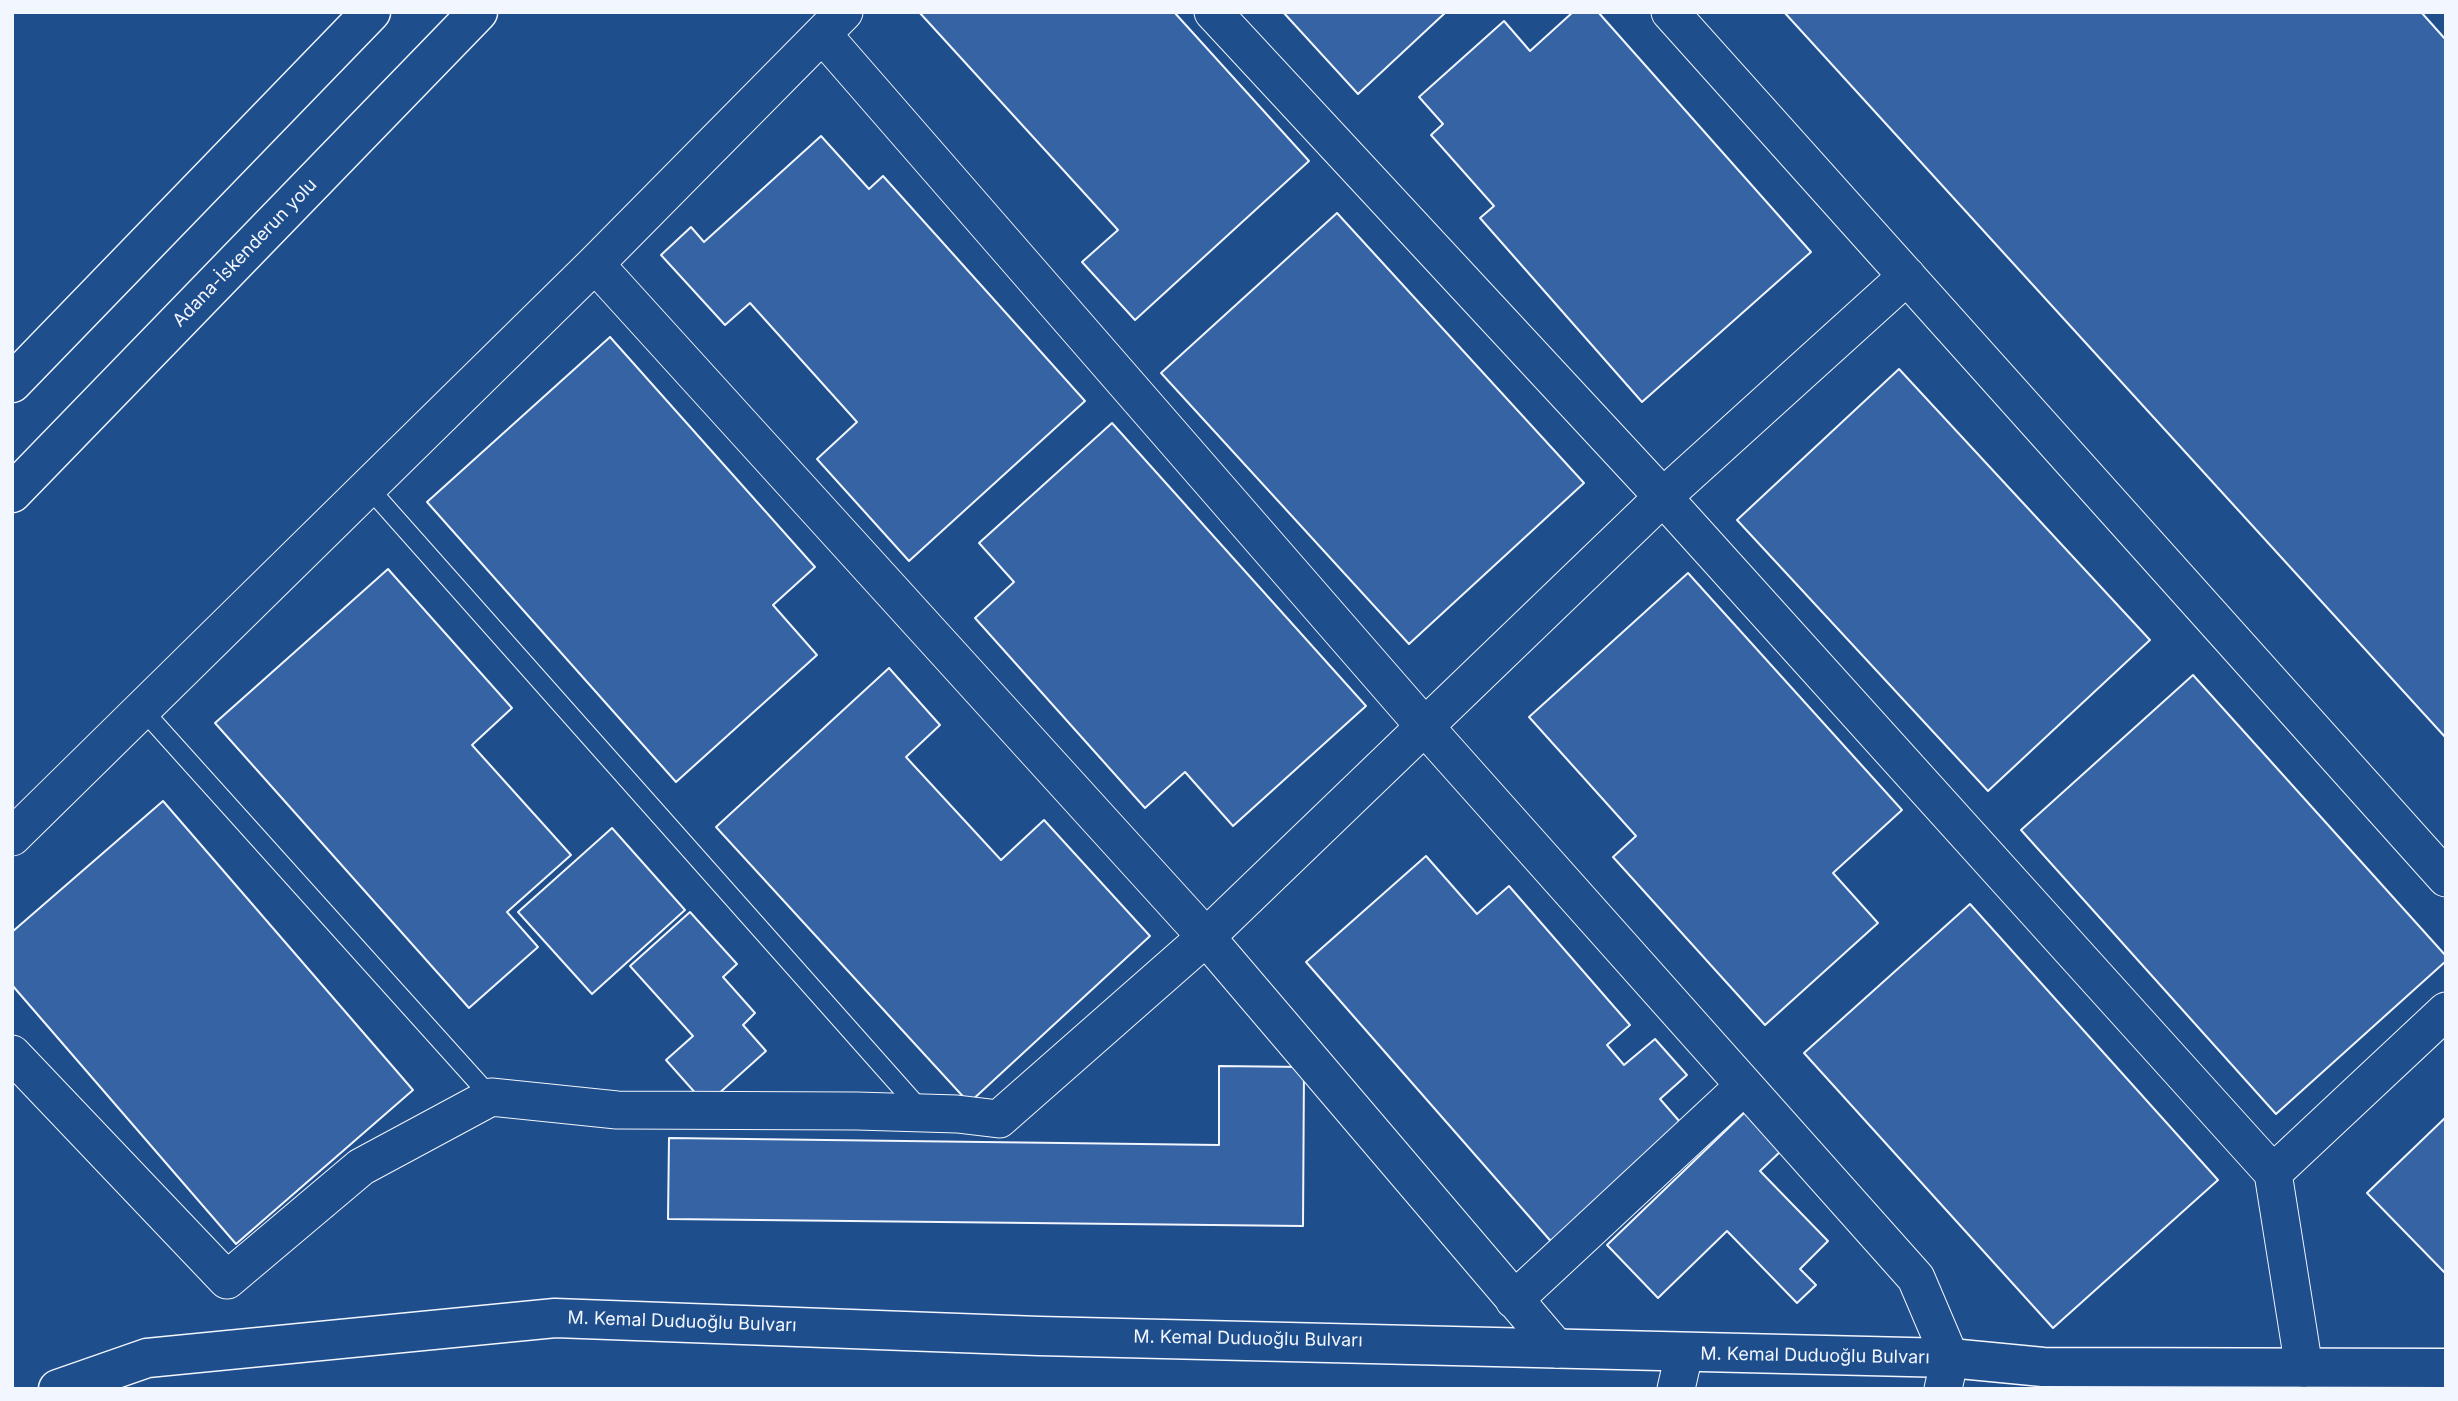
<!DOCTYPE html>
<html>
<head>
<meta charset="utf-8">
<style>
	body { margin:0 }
	#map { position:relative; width:2458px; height:1401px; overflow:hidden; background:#1f4e8c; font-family:Inter,sans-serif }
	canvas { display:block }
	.frame { position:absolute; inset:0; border:14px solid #f2f6ff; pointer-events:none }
</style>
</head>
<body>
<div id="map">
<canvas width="2458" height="1401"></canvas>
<div class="frame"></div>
</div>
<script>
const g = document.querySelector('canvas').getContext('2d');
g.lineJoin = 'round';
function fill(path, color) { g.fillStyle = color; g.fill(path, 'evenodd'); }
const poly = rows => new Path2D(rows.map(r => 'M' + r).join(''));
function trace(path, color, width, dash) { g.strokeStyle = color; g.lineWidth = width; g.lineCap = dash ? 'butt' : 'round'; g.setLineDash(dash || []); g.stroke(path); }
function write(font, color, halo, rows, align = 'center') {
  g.font = font + ' Inter,sans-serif'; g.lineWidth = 5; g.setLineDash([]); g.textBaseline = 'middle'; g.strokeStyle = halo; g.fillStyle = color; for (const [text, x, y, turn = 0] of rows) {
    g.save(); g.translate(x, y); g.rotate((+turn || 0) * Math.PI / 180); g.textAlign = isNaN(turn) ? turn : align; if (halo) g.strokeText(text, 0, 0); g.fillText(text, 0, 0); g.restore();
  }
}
const building = poly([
	[919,12,1174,12,1309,161,1135,320,1082,262,1118,230,919,12],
	[1283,12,1446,12,1358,94,1283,12],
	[1573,12,1598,12,1811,252,1642,402,1480,218,1494,206,1431,135,1443,124,1419,97,1504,21,1530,51,1573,12],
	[1784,12,2421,12,2446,40,2446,738,1784,12],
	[821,136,869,189,883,176,1085,401,909,561,817,459,857,422,750,303,725,325,661,255,691,227,704,242,821,136],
	[1337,213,1584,483,1409,644,1161,373,1337,213],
	[610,337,815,567,773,605,817,655,676,782,427,502,610,337],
	[1899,369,2150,640,1988,791,1737,520,1899,369],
	[1112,423,1366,706,1233,826,1185,772,1145,808,975,618,1014,582,979,543,1112,423],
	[388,569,512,708,472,745,571,855,507,912,538,947,469,1008,215,723,388,569],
	[1688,573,1902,810,1833,873,1878,923,1765,1025,1613,857,1636,836,1529,717,1688,573],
	[889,668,940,725,906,757,1001,860,1044,820,1150,936,969,1103,716,827,889,668],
	[2193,675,2446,956,2446,961,2276,1114,2021,830,2193,675],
	[163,801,413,1090,236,1244,12,985,12,932,163,801],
	[612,828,685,910,592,994,518,912,612,828],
	[1426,856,1477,914,1509,886,1630,1025,1607,1045,1624,1065,1655,1039,1687,1075,1660,1099,1687,1130,1555,1246,1306,962,1426,856],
	[1970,904,2218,1180,2053,1328,1804,1053,1970,904],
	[690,912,737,964,723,977,755,1013,743,1025,766,1051,706,1105,666,1060,693,1036,630,966,690,912],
	[1219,1066,1304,1067,1303,1226,668,1219,669,1138,1219,1145,1219,1066],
	[1745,1112,1782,1150,1760,1171,1828,1241,1800,1269,1816,1285,1797,1303,1727,1231,1658,1298,1607,1245,1745,1112],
	[2446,1117,2446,1274,2367,1193,2446,1117]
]);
fill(building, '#3563a3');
trace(building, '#f2f6ff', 2);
const lane = poly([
	[368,487,921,1110],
	[142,709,491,1097]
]);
const street = poly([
	[1213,12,1663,497,2273,1173],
	[1670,12,2446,878],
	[823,35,1426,728,1916,1278,1950,1358,1943,1389],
	[595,264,1206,937,1557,1349],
	[12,837,595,264,844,12],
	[12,1054,227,1280,361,1167,491,1097,617,1110,857,1111,957,1114,999,1119,1206,937,1663,497,1907,276],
	[1514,1300,1744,1086],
	[2304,1368,2273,1173,2446,1011],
	[1676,1389,1684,1354]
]);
const secondary = poly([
	[58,1389,147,1358,555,1318,1039,1336,1950,1358,2043,1367,2446,1368]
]);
const highway = poly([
	[12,383,371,12],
	[12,493,478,12]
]);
trace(lane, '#f2f6ff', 20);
trace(street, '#f2f6ff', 39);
trace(secondary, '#f2f6ff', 41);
trace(highway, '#f2f6ff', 41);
trace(lane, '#1f4e8c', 18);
trace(street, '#1f4e8c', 37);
trace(secondary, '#1f4e8c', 38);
trace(highway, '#1f4e8c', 38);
write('18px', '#f2f6ff', '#1f4e8c', [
	["Adana-İskenderun yolu",245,253,-46],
	["M. Kemal Duduoğlu Bulvarı",682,1322,2],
	["M. Kemal Duduoğlu Bulvarı",1248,1339,1],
	["M. Kemal Duduoğlu Bulvarı",1815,1356,1]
]);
</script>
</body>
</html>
